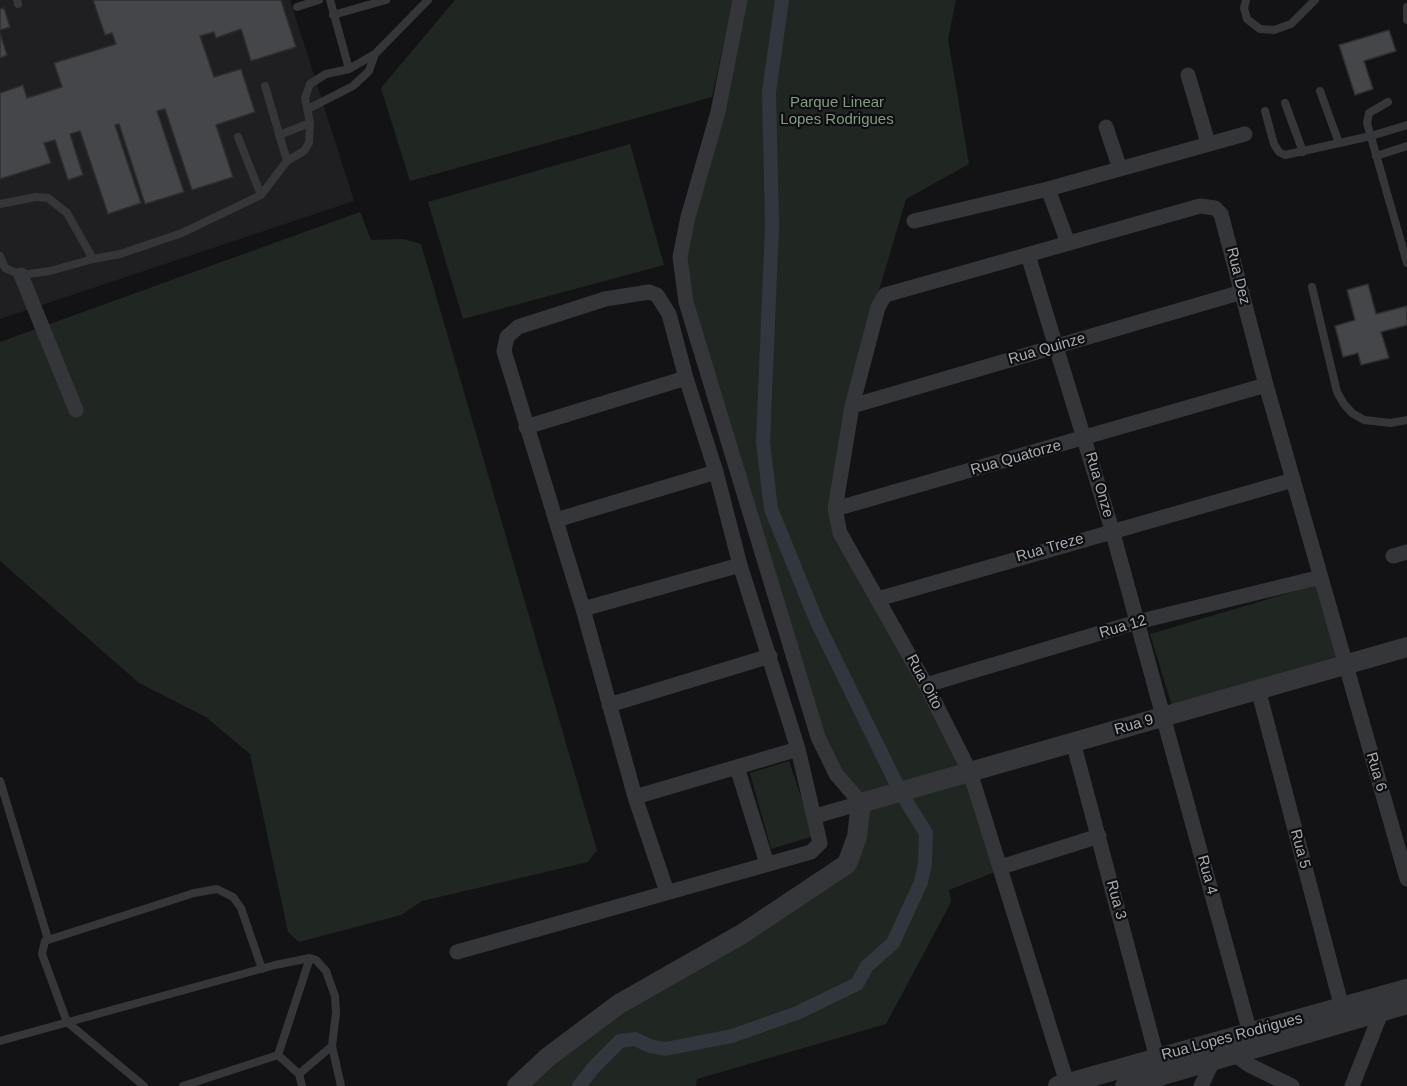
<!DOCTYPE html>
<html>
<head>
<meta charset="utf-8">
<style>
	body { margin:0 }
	canvas { display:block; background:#131315 }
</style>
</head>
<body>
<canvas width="1407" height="1086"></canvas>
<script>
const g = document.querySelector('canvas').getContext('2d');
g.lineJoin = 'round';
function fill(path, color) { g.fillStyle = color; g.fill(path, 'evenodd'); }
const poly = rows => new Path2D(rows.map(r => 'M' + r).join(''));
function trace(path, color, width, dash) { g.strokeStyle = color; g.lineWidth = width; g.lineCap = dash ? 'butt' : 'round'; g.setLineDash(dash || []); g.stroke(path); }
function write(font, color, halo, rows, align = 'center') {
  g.font = font + ' Arial,sans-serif'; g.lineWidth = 4.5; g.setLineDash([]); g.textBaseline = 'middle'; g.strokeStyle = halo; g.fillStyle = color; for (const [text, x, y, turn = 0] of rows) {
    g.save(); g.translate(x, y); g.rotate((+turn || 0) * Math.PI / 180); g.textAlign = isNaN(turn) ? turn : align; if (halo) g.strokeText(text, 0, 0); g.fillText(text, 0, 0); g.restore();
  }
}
fill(poly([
	[0,0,290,0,354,201,0,319]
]), '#1f1f21');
fill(poly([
	[455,0,733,0,712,97,410,181,381,88],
	[743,0,956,0,948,39,969,164,906,199,877,297,833,508,928,684,1005,868,949,890,951,902,886,1024,697,1079,696,1086,509,1086,844,865,859,815,835,777,687,301,682,255],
	[630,144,664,265,463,319,428,202],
	[360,212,371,240,403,239,421,244,597,850,588,862,422,901,401,915,299,942,288,932,250,754,206,717,139,683,0,561,0,342],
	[1316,585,1338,656,1172,706,1150,634],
	[789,761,814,836,771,849,750,773]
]), '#202621');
trace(poly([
	[782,0,769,92,772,226,763,442,771,509,817,622,896,783],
	[579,1086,594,1067,620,1041,635,1039,650,1046,665,1049,732,1036,797,1013,857,984,867,966,893,943,921,882,925,864,926,833,906,801]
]), '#30383e', 14);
const building = poly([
	[93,0,281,0,296,47,251,61,241,29,216,38,214,32,200,36,214,77,241,69,255,112,216,125,233,177,192,190,165,109,157,111,184,192,145,204,119,124,115,125,141,203,108,214,80,131,70,134,83,175,68,180,55,140,44,143,51,163,0,179,0,93,23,85,27,98,62,87,54,63,116,44,112,33,105,35,93,0],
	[4,8,10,27,0,30,0,9,4,8],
	[1389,30,1396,51,1364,61,1373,89,1355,95,1339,45,1389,30],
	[0,33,7,55,0,58,0,33],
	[1368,284,1376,314,1407,306,1407,325,1381,332,1389,358,1361,365,1358,353,1343,357,1335,326,1355,320,1347,290,1368,284]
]);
fill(building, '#454649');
trace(building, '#2d2e30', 1.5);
trace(poly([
	[17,0,18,4],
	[330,0,349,69],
	[1246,0,1244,8,1247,19,1260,29,1274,30,1291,24,1315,0],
	[297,7,319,0],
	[1407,7,1407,20],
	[333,15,386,0],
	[265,86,287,161],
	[1320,91,1339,143],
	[1388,102,1369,113,1367,123,1407,263],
	[1285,103,1303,152],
	[308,109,353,86,369,71,375,54],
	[1265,111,1274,144,1279,152,1285,155,1371,136,1407,125],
	[279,135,310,123],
	[238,137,261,195],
	[1376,156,1407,146],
	[0,204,36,197,48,198,67,213,93,259,120,254,182,233,261,195,287,161,304,151,309,143,310,123,305,98,310,84,326,74,349,69,375,54,428,0],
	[0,256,5,268,21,275,50,271,93,259],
	[1312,287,1337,392,1344,404,1352,413,1364,420,1391,423,1407,420],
	[0,781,48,939],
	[0,1041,275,965,310,958,316,960,326,971,335,996,336,1013,332,1046,299,1074],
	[332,1046,341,1086],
	[278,1055,299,1074,302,1086],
	[144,1086,67,1022,42,954,45,941,194,893,217,889,233,897,241,908,262,969],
	[183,1086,278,1055,310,958]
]), '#353639', 8);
trace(poly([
	[740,0,718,112,688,217,680,257,686,302,818,737,836,774,861,803,816,816],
	[1188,75,1208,143],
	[1106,127,1120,169],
	[1048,189,1068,243],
	[914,221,1048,189,1245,134],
	[1028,255,1112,530,1250,1033],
	[21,275,76,410],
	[852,406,1242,292],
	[526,427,686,378],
	[835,509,1266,385],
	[556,520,716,472],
	[1393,556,1407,552],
	[878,599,1293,480],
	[583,609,740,565],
	[926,685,1137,622,1321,577],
	[1258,689,1342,1008],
	[609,705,770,656],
	[1073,742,1157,1058],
	[737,767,767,864],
	[635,797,798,749],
	[1001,867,1099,836],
	[457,952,811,852,820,843,798,749,740,565,716,472,686,378,669,314,657,295,649,292,605,299,518,327,507,337,504,351,583,609,635,797,667,892],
	[1235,1055,1249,1065,1292,1086],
	[1067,1083,970,772,926,685,840,533,835,509,852,406,878,307,885,295,1200,206,1215,208,1221,214,1266,385,1407,879],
	[1201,1086,1213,1061],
	[1352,1086,1381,1013,1377,1005]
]), '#353639', 15);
trace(poly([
	[517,1086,548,1057,619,1004,742,934,847,864,857,837,861,803,1407,647],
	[1058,1086,1407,989],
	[1125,1086,1407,1004]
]), '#353639', 20);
write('15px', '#809c80', '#0e0e10', [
	["Parque Linear",837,103],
	["Lopes Rodrigues",837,120]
]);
write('15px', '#a6abb3', '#0e0e10', [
	["Rua Dez",1238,276,76],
	["Rua Quinze",1047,349,-16],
	["Rua Quatorze",1016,458,-16],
	["Rua Onze",1099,485,74],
	["Rua Treze",1050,548,-16],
	["Rua 12",1123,627,-16],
	["Rua Oito",924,682,62],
	["Rua 9",1134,725,-16],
	["Rua 6",1376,772,74],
	["Rua 5",1300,849,75],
	["Rua 4",1207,875,75],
	["Rua 3",1116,900,75],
	["Rua Lopes Rodrigues",1232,1037,-15]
]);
</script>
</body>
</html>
